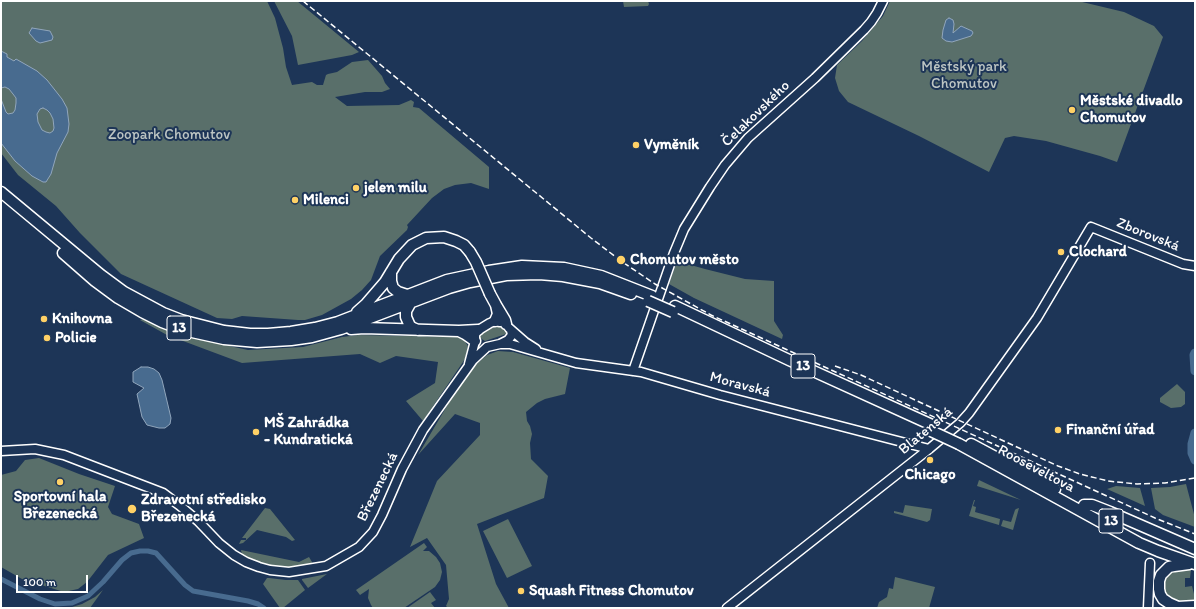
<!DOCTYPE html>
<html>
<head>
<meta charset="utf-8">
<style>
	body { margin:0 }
	#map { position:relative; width:1196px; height:609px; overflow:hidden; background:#1d3557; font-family:Itim,sans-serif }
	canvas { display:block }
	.frame { position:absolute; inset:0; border:2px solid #fff; pointer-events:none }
	.scale { position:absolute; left:16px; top:575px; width:72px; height:18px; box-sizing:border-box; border:2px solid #fff; border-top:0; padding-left:5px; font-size:12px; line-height:14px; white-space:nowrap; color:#fff; -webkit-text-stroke:3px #1d3557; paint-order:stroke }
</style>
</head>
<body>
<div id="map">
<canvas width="1196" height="609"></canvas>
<div class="frame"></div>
<div class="scale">100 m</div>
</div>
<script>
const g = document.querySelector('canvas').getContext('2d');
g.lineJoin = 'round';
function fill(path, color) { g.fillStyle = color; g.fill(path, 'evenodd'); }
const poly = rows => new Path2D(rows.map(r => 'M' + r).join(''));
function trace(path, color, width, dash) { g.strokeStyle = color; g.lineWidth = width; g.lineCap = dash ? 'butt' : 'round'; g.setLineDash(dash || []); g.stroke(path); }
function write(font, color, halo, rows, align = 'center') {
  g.font = font + ' Itim,sans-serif'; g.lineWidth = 4; g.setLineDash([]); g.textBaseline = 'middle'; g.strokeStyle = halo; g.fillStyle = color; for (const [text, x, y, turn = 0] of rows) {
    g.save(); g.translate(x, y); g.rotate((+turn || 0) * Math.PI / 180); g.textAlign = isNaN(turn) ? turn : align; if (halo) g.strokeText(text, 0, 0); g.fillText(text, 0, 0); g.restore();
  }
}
fill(poly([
	[1,1,267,1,275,18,283,48,286,67,292,85,312,82,317,85,323,85,326,75,328,74,337,72,352,62,368,60,382,76,385,83,390,89,382,92,365,92,335,97,347,106,399,105,411,100,414,102,413,107,419,108,489,167,489,189,471,183,455,185,444,189,432,198,407,225,408,227,407,230,380,256,371,280,362,290,351,299,322,315,305,320,298,320,242,316,232,319,217,318,121,274,80,233,56,206,18,175,1,153],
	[274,1,297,1,359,52,352,55,298,65,292,36],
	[623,1,648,1,649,4,648,6,624,7],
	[890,1,1078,1,1124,12,1154,26,1163,37,1117,162,1100,156,1046,141,1014,136,1005,138,989,172,919,136,848,102,839,91,835,78,837,65,862,41,883,16],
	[680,262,705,269,745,279,774,281,774,321,783,335,782,339,694,298,669,284,676,264],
	[143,319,211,342,248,350,303,347,342,337,358,335,462,337,468,346,465,359,423,421,406,401,435,383,438,362,396,356,380,363,360,354,242,363,167,335,140,320],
	[495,327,503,327,506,330,506,334,485,341,480,338,479,336,480,334,485,330],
	[498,351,513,352,570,368,565,394,545,399,537,403,526,412,527,421,530,426,532,434,530,443,531,459,548,476,544,498,477,524,496,584,509,608,448,608,446,606,449,599,446,565,427,538,410,547,437,481,480,435,480,423,455,414,418,455,467,372,487,355],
	[1177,384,1185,392,1185,404,1181,407,1171,408,1160,402,1160,398],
	[39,458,79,474,115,486,108,507,112,514,139,524,144,538,108,555,87,582,78,589,64,592,22,579,1,567,1,475,16,471,25,460],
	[979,480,1021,500,977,486],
	[1186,484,1195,518,1195,527,1163,515,1155,509,1151,488,1170,487],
	[1116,486,1140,488,1145,506,1107,489],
	[974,500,975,500,973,506,976,507,975,512,1000,519,999,525,969,516],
	[905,505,932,509,930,520,927,522,894,513,894,511,903,513],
	[265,508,270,509,295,540,292,541,286,537,257,530,243,543,239,544,241,540,246,540,246,538,242,538],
	[1019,508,1013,530,1001,526,1003,520,1011,522,1015,510,1016,509],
	[508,519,532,566,507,578,483,531],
	[424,543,427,547,423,551,429,551,436,557,440,563,442,572,440,580,435,587,404,608,373,608,371,605,368,598,369,589,360,595,356,590],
	[241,550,299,562,309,557,312,562,311,565,296,568,284,568,267,565,244,557,242,555],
	[1184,567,1191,569,1190,578,1185,578,1185,587,1192,586,1195,598,1195,603,1184,603,1174,601,1166,594,1163,586,1165,577,1172,570],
	[327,574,308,588,302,580,302,579],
	[895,577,935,587,929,608,877,608,879,602,887,597,889,588,893,589],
	[267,578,269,578,286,580,298,580,305,590,283,608,280,608,263,584],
	[103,590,90,608,54,608,72,607,82,604,95,597],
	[430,592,436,600,431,603,435,608,407,608]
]), '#596f6a');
const water = poly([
	[949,18,953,20,954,24,953,33,961,26,972,31,973,33,971,36,952,42,946,41,942,38,943,30,946,20,949,18],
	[32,28,50,31,53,37,52,40,40,43,36,41,29,33,32,28],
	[1,51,7,54,7,57,14,61,16,59,37,71,47,80,62,99,67,108,69,124,68,132,57,153,51,174,46,182,43,182,32,176,15,161,1,143,1,99,6,112,8,114,13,113,15,110,16,103,16,98,13,94,9,89,5,87,1,88,1,51],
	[43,108,47,110,50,113,53,119,54,128,53,131,50,133,46,132,42,130,38,122,37,114,40,109,43,108],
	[141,367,148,367,154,369,159,373,162,380,171,418,170,424,165,428,159,428,147,425,142,417,137,394,144,388,133,382,133,372,141,367]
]);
fill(water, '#486b8f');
trace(water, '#91a6bc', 1);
trace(poly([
	[1,579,40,599,55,604,72,603,88,596,103,582,122,560,131,553,140,551,148,551,156,553,185,585,193,591,248,601,258,604,264,608]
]), '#486b8f', 5);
trace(poly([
	[1195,353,1194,355,1195,371],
	[1195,433,1192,444,1192,453,1195,460]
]), '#486b8f', 9);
const secondary = poly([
	[509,328,525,342,536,349],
	[501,344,510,344,576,363,641,372,720,395,929,449],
	[469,364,475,341,475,335,477,331,490,323,495,321,500,322],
	[633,371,674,253,684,229,710,187,725,165,748,138,815,78,864,30,871,22,877,13,883,1],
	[1,451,35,449,64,455,163,493,179,505,198,521,219,543,234,555,246,562,259,567,270,570,289,572,326,566,359,547,373,532,382,515,402,469,423,430,473,360,487,347,500,344,508,340,512,335,511,330],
	[727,608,929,449,960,423,969,413,1037,318,1091,227,1183,264,1195,266],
	[1148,608,1150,563]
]);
const highway = poly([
	[1,192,101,275,124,292,163,313,181,320,224,331,250,334,268,334,291,332,315,328,338,322,447,280,489,271,522,266,564,268,601,276,652,296],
	[63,253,95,281,118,298,142,312,162,322,183,330,224,339,257,342,291,340,312,337,341,329,449,288,470,282,506,275,539,274,563,276,600,283,631,294],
	[391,272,391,281,393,288,398,292,407,295],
	[490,294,496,305,505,320,506,324],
	[411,302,406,311,406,317,410,326,413,328,418,330],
	[675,306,789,360,932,425],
	[357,312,366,304,385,282,399,259,412,245,426,238,444,237,456,241,464,245,470,252],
	[495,321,498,314,496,305],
	[351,329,364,328,459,331,478,330],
	[459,331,465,334,475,341],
	[959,444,1139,543,1158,551,1195,564],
	[971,444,1055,489],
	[1084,505,1092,505,1110,512,1195,549],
	[1189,564,1174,566,1169,567,1161,575,1159,581,1159,589,1160,594,1163,599,1169,603,1178,607,1195,606]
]);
trace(secondary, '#fff', 11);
trace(highway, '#fff', 13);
trace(secondary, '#1d3557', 8);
trace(highway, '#1d3557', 10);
trace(poly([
	[303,1,591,238,621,261,655,284,691,304,711,315,1155,518,1195,534],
	[835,366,861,375,1058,466,1080,474,1108,481,1137,484,1165,483,1195,478]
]), '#fff', 1.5, [6, 3]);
const highwayBridge = poly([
	[470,252,476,262,490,294],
	[648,301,673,312],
	[929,430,959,444]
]);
trace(highwayBridge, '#fff', 13, []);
trace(highwayBridge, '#1d3557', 10);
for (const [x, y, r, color] of [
	[1072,110,4,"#ffd166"],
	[636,145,4,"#ffd166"],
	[356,188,4,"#ffd166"],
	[295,200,4,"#ffd166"],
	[1061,252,4,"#ffd166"],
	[621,260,5,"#ffd166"],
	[44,319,4,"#ffd166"],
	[47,338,4,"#ffd166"],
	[1058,430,4,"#ffd166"],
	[256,432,4,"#ffd166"],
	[930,460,4,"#ffd166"],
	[60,482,4,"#ffd166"],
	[132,509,5,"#ffd166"],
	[521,591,4,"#ffd166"]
]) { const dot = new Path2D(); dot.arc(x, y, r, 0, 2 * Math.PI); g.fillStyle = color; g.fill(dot); trace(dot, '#1d3557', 1.5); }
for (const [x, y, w] of [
	[179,328,24],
	[803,366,24],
	[1111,521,24]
]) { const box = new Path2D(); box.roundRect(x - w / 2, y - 12, w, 24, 3); g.fillStyle = '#1d3557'; g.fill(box); trace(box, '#fff', 1); }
write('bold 14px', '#fff', null, [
	["13",179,328],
	["13",803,366],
	["13",1111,521]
]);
write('15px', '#bdc5c3', '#1d3557', [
	["Městský park",964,67],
	["Chomutov",964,84],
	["Zoopark Chomutov",169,135]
]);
write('bold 15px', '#fff', '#1d3557', [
	["Městské divadlo",1080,101],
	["Chomutov",1080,118],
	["Vyměník",644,145],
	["jelen milu",364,188],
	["Milenci",303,200],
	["Clochard",1069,252],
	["Chomutov město",630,260],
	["Knihovna",52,319],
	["Policie",55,338],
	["MŠ Zahrádka",264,423],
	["- Kundratická",264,440],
	["Finanční úřad",1066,430],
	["Chicago",930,475,"center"],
	["Sportovní hala",60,497,"center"],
	["Březenecká",60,514,"center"],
	["Zdravotní středisko",141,500],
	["Březenecká",141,517],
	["Squash Fitness Chomutov",529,591]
], 'left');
write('15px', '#fff', '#1d3557', [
	["Čelakovského",756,114,-44],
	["Zborovská",1148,235,22],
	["Moravská",740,385,15],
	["Blatenská",926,431,-40],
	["Rooseveltova",1036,469,28],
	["Březenecká",378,487,-64]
]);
</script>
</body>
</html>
